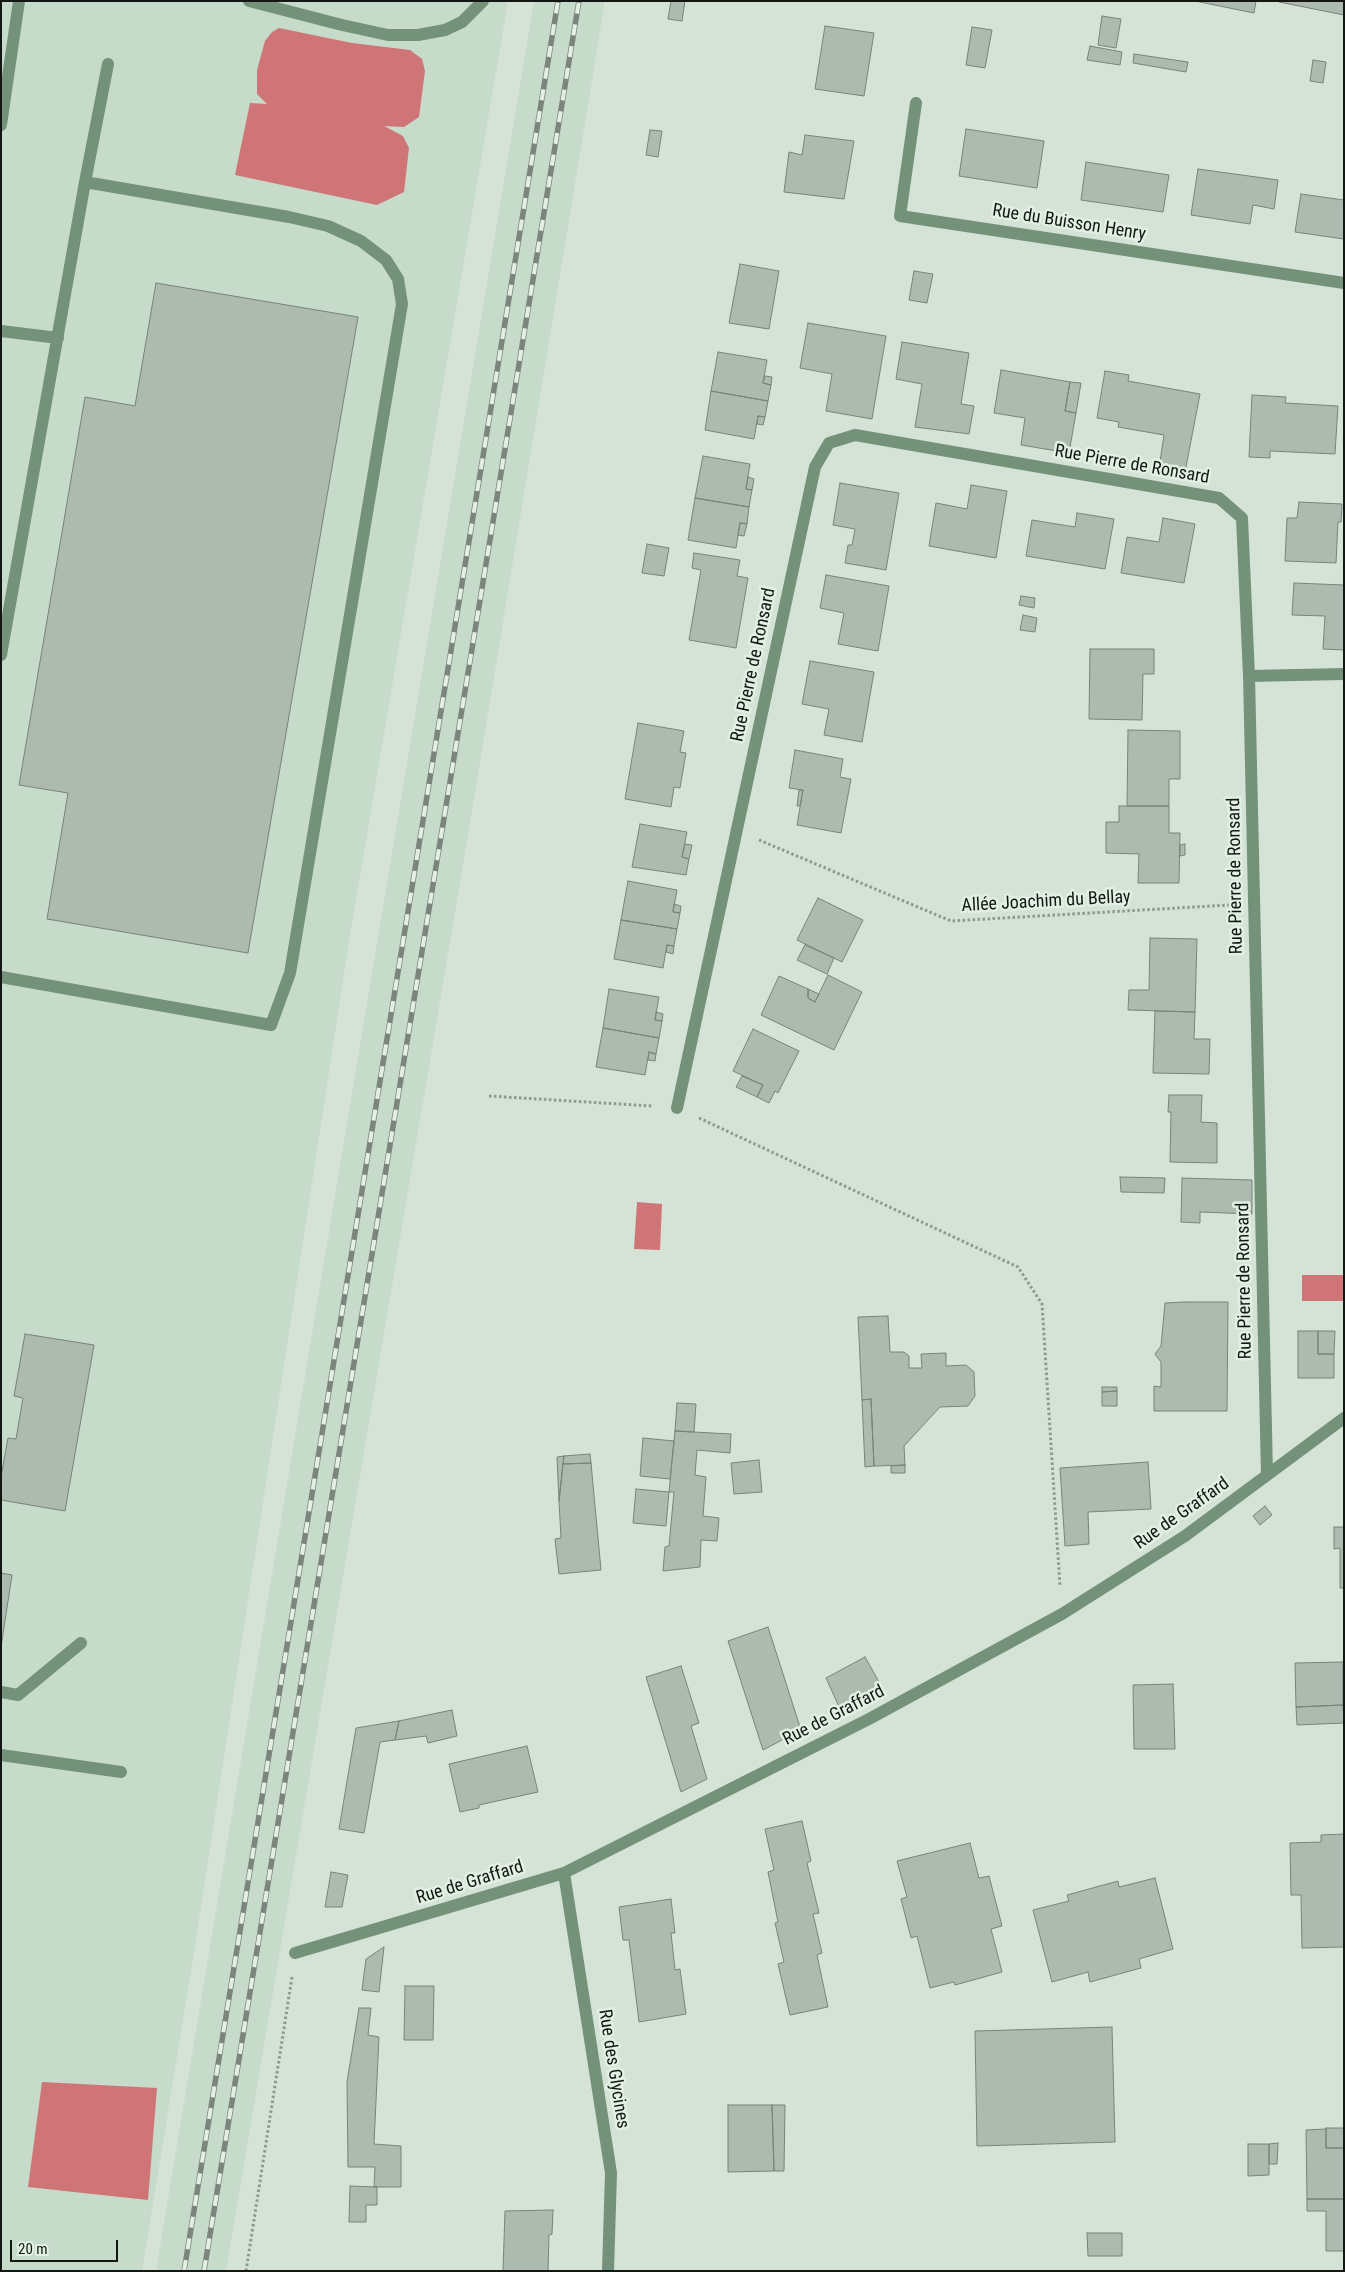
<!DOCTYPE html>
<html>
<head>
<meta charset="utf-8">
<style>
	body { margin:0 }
	#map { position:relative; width:1345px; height:2272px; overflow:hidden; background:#d5e3d7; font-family:"Roboto Condensed",sans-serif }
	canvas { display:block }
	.frame { position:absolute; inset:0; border:2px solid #121713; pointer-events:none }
	.scale { position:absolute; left:10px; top:2240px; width:108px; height:22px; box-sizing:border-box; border:2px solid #121713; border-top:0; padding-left:6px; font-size:15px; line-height:18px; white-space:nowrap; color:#121713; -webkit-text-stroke:4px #e2f0e4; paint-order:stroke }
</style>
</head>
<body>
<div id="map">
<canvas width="1345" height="2272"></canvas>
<div class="frame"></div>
<div class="scale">20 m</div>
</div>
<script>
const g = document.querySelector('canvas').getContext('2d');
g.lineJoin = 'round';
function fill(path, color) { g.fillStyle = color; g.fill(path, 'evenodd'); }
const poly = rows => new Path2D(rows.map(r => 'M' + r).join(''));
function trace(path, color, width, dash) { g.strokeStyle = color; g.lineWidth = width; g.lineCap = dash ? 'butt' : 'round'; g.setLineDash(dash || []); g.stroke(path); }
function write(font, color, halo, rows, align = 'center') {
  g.font = font + ' "Roboto Condensed",sans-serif'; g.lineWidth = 5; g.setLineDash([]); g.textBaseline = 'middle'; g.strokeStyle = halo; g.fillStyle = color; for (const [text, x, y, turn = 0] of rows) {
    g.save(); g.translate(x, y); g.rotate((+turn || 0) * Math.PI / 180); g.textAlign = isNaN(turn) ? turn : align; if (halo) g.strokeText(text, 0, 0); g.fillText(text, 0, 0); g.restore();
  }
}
fill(poly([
	[1,1,508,1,350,935,193,1959,142,2271,1,2271],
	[534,1,605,1,468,835,226,2271,156,2271]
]), '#c6dbca');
fill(poly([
	[279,28,352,43,410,50,422,59,425,71,419,117,404,127,384,126,403,136,409,148,404,192,377,205,235,175,250,103,267,104,257,94,257,70,265,41,272,32],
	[637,1202,662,1204,660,1250,634,1249],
	[1302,1275,1344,1275,1344,1301,1302,1301],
	[42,2082,157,2088,148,2200,28,2187]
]), '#cf7578');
const building = poly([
	[685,1,682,21,668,19,671,1,685,1],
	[1195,1,1256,1,1254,13,1195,1],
	[1280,1,1344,1,1344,15,1279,2,1280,1],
	[1102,16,1121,19,1116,48,1098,45,1102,16],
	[825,26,874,33,864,96,815,89,825,26],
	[972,27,992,30,985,68,966,65,972,27],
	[1090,46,1122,52,1120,65,1087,60,1090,46],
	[1134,54,1188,62,1186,72,1133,63,1134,54],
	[1313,60,1326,62,1323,83,1310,81,1313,60],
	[966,129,1044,141,1037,188,959,176,966,129],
	[650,130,662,131,658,157,646,155,650,130],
	[805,135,854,141,844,199,784,192,789,152,802,155,805,135],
	[1086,162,1169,175,1163,212,1081,200,1086,162],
	[1198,169,1278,180,1274,209,1253,205,1250,224,1191,215,1198,169],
	[1301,194,1344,200,1344,239,1295,232,1301,194],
	[740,264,779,271,769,329,729,323,740,264],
	[914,271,933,274,927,303,909,300,914,271],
	[156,283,358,317,248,953,47,919,68,793,19,785,85,397,135,406,156,283],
	[808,323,886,336,872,419,826,411,832,374,800,368,808,323],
	[902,342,969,353,961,404,974,406,969,434,915,427,922,384,896,379,902,342],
	[718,352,767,360,763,383,771,385,768,401,711,391,718,352],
	[1001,370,1070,382,1065,411,1076,413,1069,453,1021,445,1025,418,994,413,1001,370],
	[1105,371,1129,375,1128,381,1200,394,1185,472,1159,468,1164,435,1118,427,1119,422,1097,418,1105,371],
	[765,376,772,377,771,385,763,383,765,376],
	[1070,382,1081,383,1076,413,1065,411,1070,382],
	[711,391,768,401,765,417,758,416,754,439,705,430,711,391],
	[1252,395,1286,397,1285,403,1338,406,1335,454,1270,451,1270,458,1249,457,1252,395],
	[758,416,765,417,763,425,757,424,758,416],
	[703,456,750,464,746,489,752,490,749,507,695,498,703,456],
	[748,477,754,479,752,490,746,489,748,477],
	[840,483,899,493,886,570,845,563,848,545,852,545,855,529,833,525,840,483],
	[971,485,1007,491,996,558,929,546,936,503,967,509,971,485],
	[695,498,749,507,747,524,740,523,736,548,688,540,695,498],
	[1299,502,1342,504,1341,522,1338,522,1336,563,1285,561,1287,518,1297,518,1299,502],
	[1077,513,1114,519,1105,569,1026,556,1032,520,1075,527,1077,513],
	[1163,518,1195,524,1184,583,1121,573,1127,537,1159,542,1163,518],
	[740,523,747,524,744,536,738,535,740,523],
	[647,544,669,548,664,576,642,573,647,544],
	[694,553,740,560,737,576,748,578,736,648,689,640,701,570,692,568,694,553],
	[826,575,889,586,878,651,838,644,844,613,820,608,826,575],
	[1294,583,1344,585,1344,650,1323,649,1325,616,1292,615,1294,583],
	[1021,596,1035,598,1034,608,1019,605,1021,596],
	[1023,615,1037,618,1035,632,1020,630,1023,615],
	[1090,649,1154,649,1154,674,1143,674,1142,720,1089,719,1090,649],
	[810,661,874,672,862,742,824,735,829,709,802,704,810,661],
	[638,723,684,731,680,752,686,753,680,788,674,787,671,807,625,799,638,723],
	[1128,730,1180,731,1180,779,1169,779,1169,806,1127,806,1128,730],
	[795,750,843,759,840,777,851,779,841,833,797,825,803,790,789,788,795,750],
	[799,790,803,790,800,806,797,806,799,790],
	[1119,806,1169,806,1169,833,1180,833,1179,883,1138,883,1139,854,1106,853,1106,822,1119,822,1119,806],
	[640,824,687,832,682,857,689,859,686,875,632,867,640,824],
	[685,844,692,845,689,859,682,857,685,844],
	[1185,844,1185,855,1180,856,1180,845,1185,844],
	[628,881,677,890,673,912,680,913,677,929,621,920,628,881],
	[818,898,863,920,842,962,797,940,818,898],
	[674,904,681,906,680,913,673,912,674,904],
	[621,920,677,929,674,946,667,945,663,968,614,959,621,920],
	[1150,938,1197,939,1195,1012,1128,1010,1129,990,1149,990,1150,938],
	[667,945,674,946,673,954,666,952,667,945],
	[805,945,834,958,827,974,797,960,805,945],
	[828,975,862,992,834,1050,761,1015,779,976,808,989,808,998,815,1002,828,975],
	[609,989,659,997,655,1020,662,1021,659,1038,603,1028,609,989],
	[808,989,819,994,815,1002,808,998,808,989],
	[1155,1011,1195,1012,1194,1039,1210,1039,1209,1074,1153,1073,1155,1011],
	[656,1012,663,1014,662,1021,655,1020,656,1012],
	[603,1028,659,1038,656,1054,649,1052,645,1075,596,1067,603,1028],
	[753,1029,799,1051,778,1093,775,1091,769,1103,757,1097,763,1085,733,1071,753,1029],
	[649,1052,656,1054,655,1061,648,1060,649,1052],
	[742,1076,763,1085,757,1097,736,1087,742,1076],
	[1169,1095,1202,1095,1201,1122,1217,1123,1217,1163,1170,1162,1171,1112,1168,1112,1169,1095],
	[1120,1177,1165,1178,1164,1193,1121,1192,1120,1177],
	[1182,1178,1252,1180,1252,1214,1200,1212,1200,1223,1181,1222,1182,1178],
	[1184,1302,1228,1302,1227,1411,1154,1411,1154,1386,1161,1387,1161,1362,1155,1354,1161,1346,1165,1303,1184,1302],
	[888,1316,890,1352,904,1352,909,1356,909,1368,922,1368,921,1354,946,1353,946,1366,966,1365,974,1372,975,1396,968,1406,940,1407,904,1446,905,1465,874,1466,871,1399,862,1400,858,1317,888,1316],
	[1298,1331,1318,1331,1318,1354,1334,1354,1334,1378,1298,1378,1298,1331],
	[1318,1331,1335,1331,1334,1354,1318,1354,1318,1331],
	[25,1334,94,1345,65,1511,1,1500,1,1477,8,1438,16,1439,23,1398,14,1396,25,1334],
	[1102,1387,1117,1387,1117,1391,1102,1392,1102,1387],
	[1117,1391,1117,1406,1102,1406,1102,1392,1117,1391],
	[871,1399,874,1466,865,1467,862,1400,871,1399],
	[677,1403,696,1404,694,1432,675,1431,677,1403],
	[675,1431,731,1434,730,1453,697,1450,695,1475,706,1477,703,1516,719,1518,717,1541,701,1540,700,1567,663,1571,665,1547,669,1546,674,1492,669,1492,675,1431],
	[643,1438,674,1441,670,1479,640,1476,643,1438],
	[590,1454,591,1463,563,1464,564,1456,590,1454],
	[564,1456,563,1464,559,1501,557,1457,564,1456],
	[759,1460,762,1492,734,1494,731,1463,759,1460],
	[1148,1462,1151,1509,1088,1512,1089,1544,1065,1546,1060,1468,1148,1462],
	[591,1463,601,1570,559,1574,555,1539,561,1538,559,1501,563,1464,591,1463],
	[905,1465,905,1473,891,1473,891,1466,905,1465],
	[636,1489,669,1492,666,1526,633,1523,636,1489],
	[1265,1506,1272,1515,1260,1525,1253,1516,1265,1506],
	[1334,1527,1344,1527,1344,1588,1340,1588,1340,1548,1334,1549,1334,1527],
	[1,1573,12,1575,1,1647,1,1573],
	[768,1627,801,1730,763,1750,728,1641,768,1627],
	[865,1657,882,1687,840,1709,826,1678,865,1657],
	[1343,1662,1343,1705,1296,1707,1295,1663,1343,1662],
	[681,1666,699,1723,691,1726,707,1779,681,1792,646,1677,681,1666],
	[1173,1684,1175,1749,1134,1749,1133,1685,1173,1684],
	[1343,1705,1344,1723,1297,1725,1296,1707,1343,1705],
	[452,1710,457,1736,428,1743,426,1736,395,1740,399,1721,452,1710],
	[399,1721,395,1740,380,1742,364,1833,339,1829,356,1728,399,1721],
	[527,1746,538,1792,479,1805,479,1808,460,1812,449,1764,527,1746],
	[802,1821,811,1861,807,1863,819,1913,813,1914,822,1953,817,1955,828,2007,790,2015,778,1964,784,1962,775,1923,778,1922,768,1872,774,1870,765,1829,802,1821],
	[1344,1834,1344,1947,1302,1948,1301,1895,1291,1895,1290,1843,1321,1842,1321,1835,1344,1834],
	[970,1843,979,1878,989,1876,1002,1926,991,1929,1002,1972,955,1985,954,1982,930,1988,917,1936,911,1938,901,1899,907,1897,897,1861,970,1843],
	[331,1872,348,1875,342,1907,325,1907,331,1872],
	[1155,1878,1173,1949,1139,1959,1141,1968,1090,1982,1088,1972,1052,1982,1033,1910,1069,1901,1067,1895,1118,1881,1119,1887,1155,1878],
	[671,1899,675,1933,671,1933,675,1970,680,1969,686,2014,639,2022,629,1940,623,1940,619,1907,671,1899],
	[384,1947,379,1992,362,1990,366,1959,384,1947],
	[405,1986,434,1986,433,2040,404,2040,405,1986],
	[359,2008,371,2008,368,2035,379,2037,374,2144,401,2146,401,2187,374,2187,375,2167,348,2167,347,2082,359,2008],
	[1112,2027,1115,2142,977,2146,975,2031,1112,2027],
	[728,2105,772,2105,774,2171,728,2172,728,2105],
	[772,2105,785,2105,784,2171,774,2171,772,2105],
	[1326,2128,1344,2128,1344,2148,1326,2148,1326,2128],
	[1326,2129,1326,2148,1344,2148,1344,2199,1307,2199,1306,2130,1326,2129],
	[1278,2143,1277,2164,1269,2164,1269,2144,1278,2143],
	[1248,2144,1269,2144,1269,2175,1248,2176,1248,2144],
	[350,2186,377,2187,377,2205,366,2205,366,2222,349,2222,350,2186],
	[1307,2199,1344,2199,1344,2251,1326,2251,1326,2211,1307,2211,1307,2199],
	[553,2210,552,2234,549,2235,548,2271,503,2271,505,2211,553,2210],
	[1087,2233,1122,2233,1122,2256,1088,2256,1087,2233]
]);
fill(building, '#acbaaf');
trace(building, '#778479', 1);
trace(poly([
	[759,840,951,921,1229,905],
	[489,1096,652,1106],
	[699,1118,1018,1267,1042,1304,1060,1586],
	[246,2271,292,1977]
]), '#8d988f', 3, [2.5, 2.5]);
trace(poly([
	[85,182,108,64],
	[1,331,58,338],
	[1,655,85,182,289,217,328,226,361,241,386,260,398,279,402,304,290,973,271,1025,1,977],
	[1,1692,18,1695,81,1643],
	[1,1755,121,1772]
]), '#739279', 12);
trace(poly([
	[249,1,342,25,388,35,418,35,445,30,462,22,483,1],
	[916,103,900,216,1344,283],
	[1,125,19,1],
	[1249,676,1344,674],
	[677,1108,815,467,829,443,855,435,1219,498,1242,518,1249,676,1267,1474],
	[564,1873,611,2173,608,2271],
	[295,1953,564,1873,869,1719,1062,1614,1185,1536,1344,1418]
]), '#739279', 12);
const rail = poly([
	[184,2271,558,1],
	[204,2271,579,1]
]);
trace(rail, '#7c857d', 5.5);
trace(rail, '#e2f0e4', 4, [11]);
write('18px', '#121713', '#e2f0e4', [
	["Rue du Buisson Henry",1069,223,9],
	["Rue Pierre de Ronsard",1132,465,10],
	["Rue Pierre de Ronsard",754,665,-78],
	["Rue Pierre de Ronsard",1236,876,-91],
	["Allée Joachim du Bellay",1046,902,-3],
	["Rue Pierre de Ronsard",1245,1281,-91],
	["Rue de Graffard",1182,1514,-35],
	["Rue de Graffard",834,1716,-27],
	["Rue de Graffard",470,1883,-17],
	["Rue des Glycines",613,2069,81]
]);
</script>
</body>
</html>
